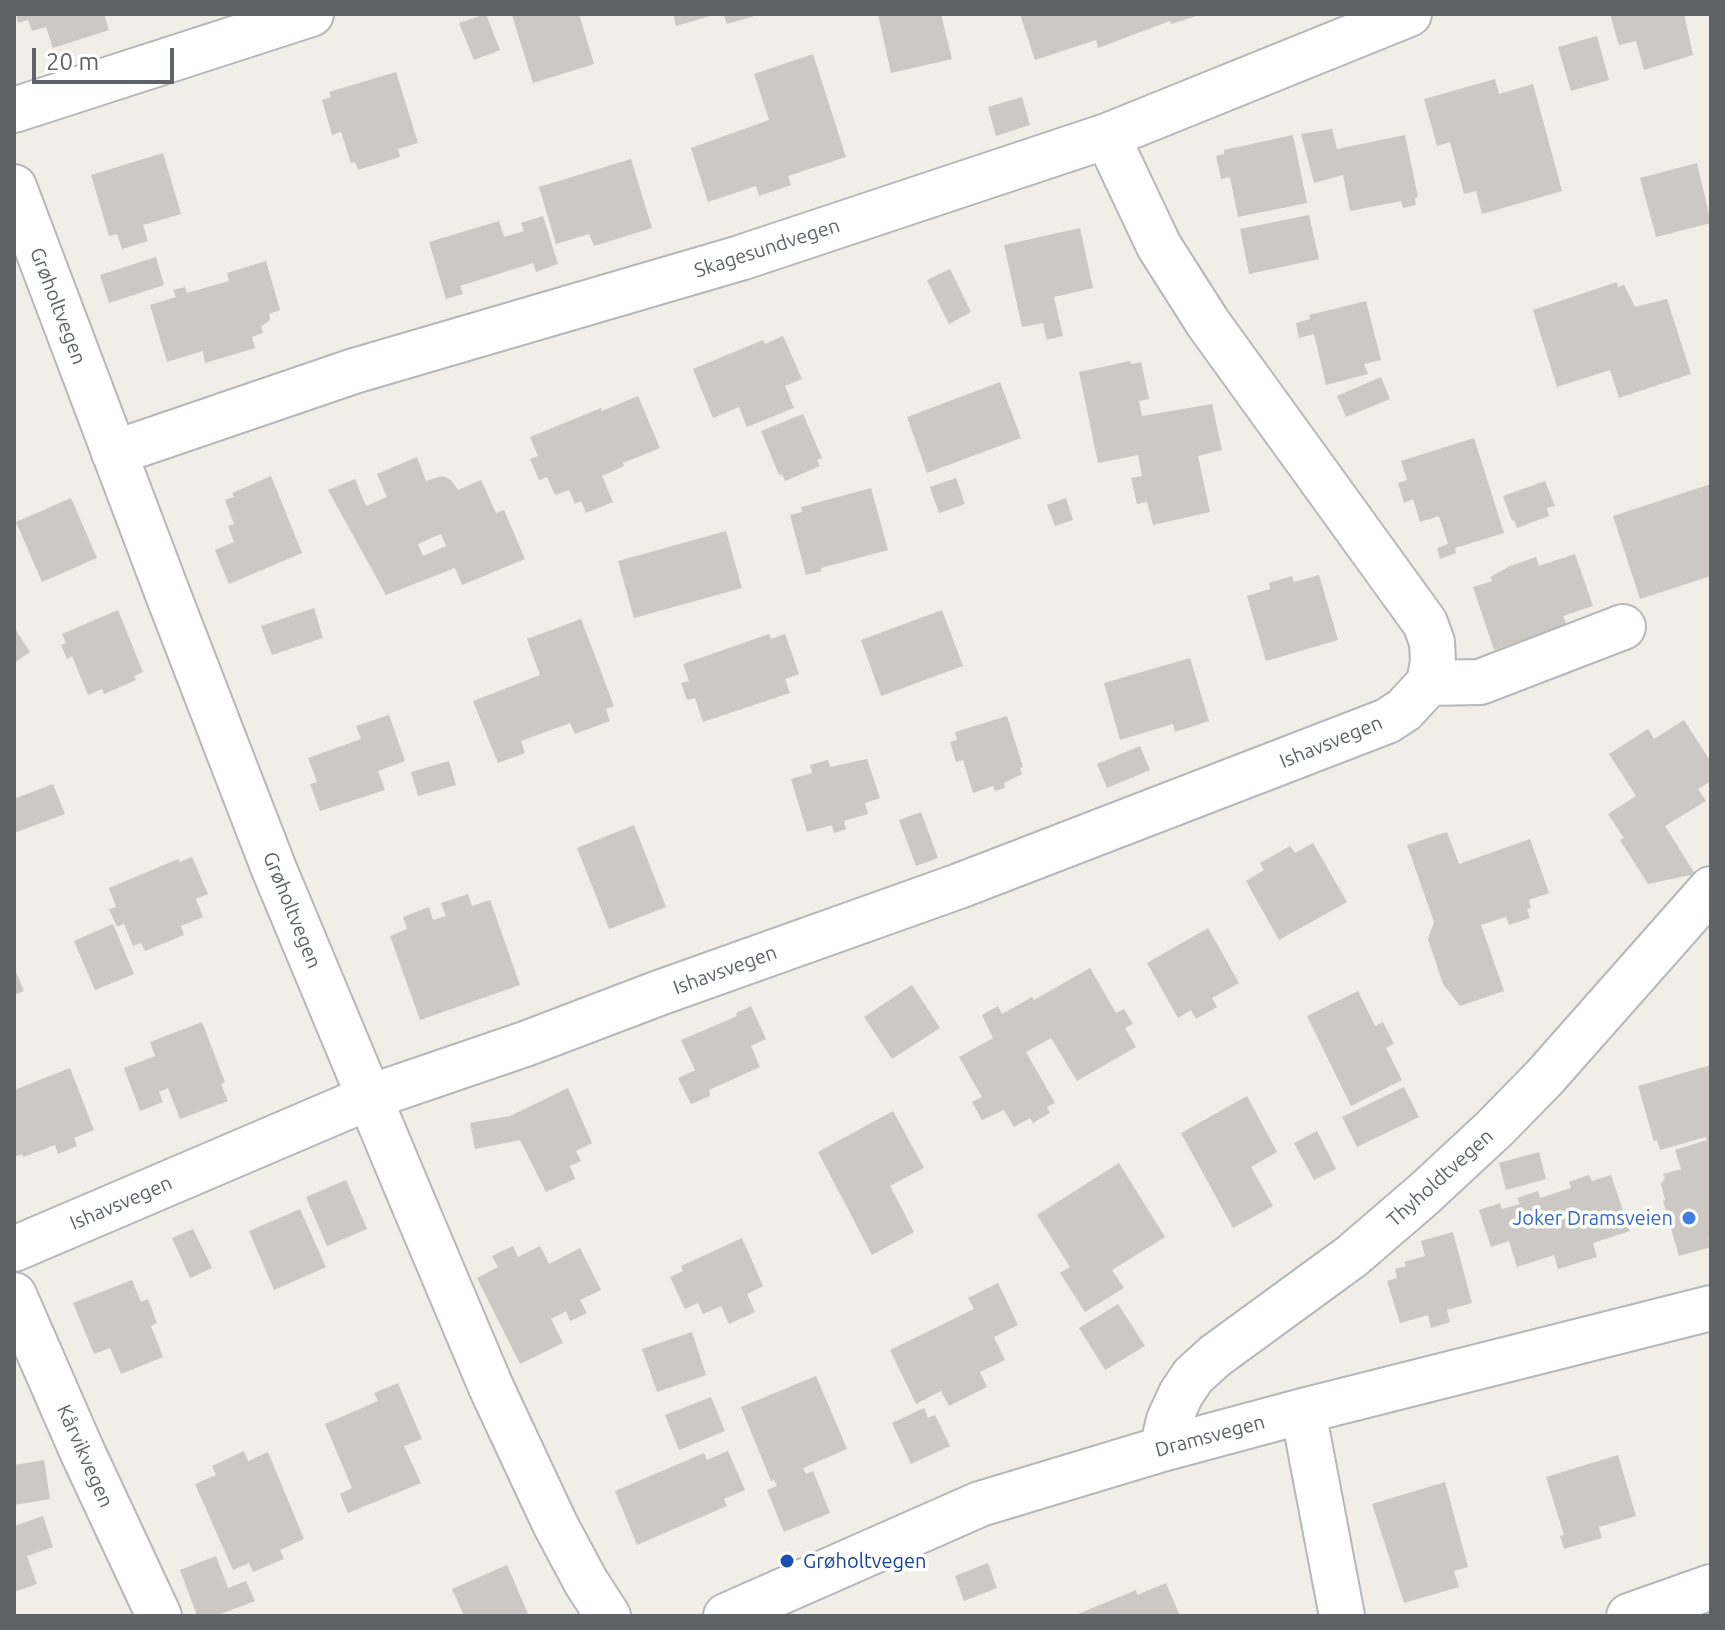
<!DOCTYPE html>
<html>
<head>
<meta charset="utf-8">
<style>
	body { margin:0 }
	#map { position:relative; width:1725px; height:1630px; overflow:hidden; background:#f0eee7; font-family:Ubuntu,sans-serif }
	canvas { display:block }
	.frame { position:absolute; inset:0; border:16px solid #5f6367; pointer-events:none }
	.scale { position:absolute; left:32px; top:48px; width:142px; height:36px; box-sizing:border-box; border:4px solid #5f6367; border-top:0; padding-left:10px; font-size:24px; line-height:28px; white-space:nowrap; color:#5f6367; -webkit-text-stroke:6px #fff; paint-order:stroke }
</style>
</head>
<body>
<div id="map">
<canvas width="1725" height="1630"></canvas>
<div class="frame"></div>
<div class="scale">20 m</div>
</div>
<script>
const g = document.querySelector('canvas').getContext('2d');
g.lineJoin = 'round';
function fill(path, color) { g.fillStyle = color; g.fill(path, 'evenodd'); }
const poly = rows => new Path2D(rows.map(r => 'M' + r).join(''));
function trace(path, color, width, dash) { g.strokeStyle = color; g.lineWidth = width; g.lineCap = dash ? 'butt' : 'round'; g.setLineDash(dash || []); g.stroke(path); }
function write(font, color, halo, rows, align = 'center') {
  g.font = font + ' Ubuntu,sans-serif'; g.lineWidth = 7; g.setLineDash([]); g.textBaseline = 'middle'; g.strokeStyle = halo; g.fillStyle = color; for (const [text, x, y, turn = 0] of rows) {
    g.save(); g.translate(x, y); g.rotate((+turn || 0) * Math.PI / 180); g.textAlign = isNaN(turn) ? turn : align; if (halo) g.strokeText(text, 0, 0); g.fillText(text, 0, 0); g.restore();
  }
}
fill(poly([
	[16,14,104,14,109,30,53,48,46,27,32,31,28,20,18,23],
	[486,14,500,50,474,60,459,23],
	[579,14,594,64,533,83,512,15],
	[673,14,714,14,714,15,676,26],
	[723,14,758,14,758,15,727,24],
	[878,14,941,14,952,59,891,73],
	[1020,14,1200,14,1200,15,1171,24,1170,21,1098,48,1096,40,1035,60],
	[1610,14,1684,14,1693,55,1644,70,1636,41,1619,45],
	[1597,36,1609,80,1571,91,1558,47],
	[813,54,846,157,788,176,791,185,759,196,756,186,708,202,691,148,769,120,754,74],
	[396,72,418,143,398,149,400,157,358,170,355,162,351,163,341,132,332,135,322,100,331,97,329,92],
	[1495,79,1499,94,1533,84,1562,191,1482,214,1476,191,1464,194,1450,142,1437,146,1424,99],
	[1022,97,1030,125,996,136,988,107],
	[1332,129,1337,149,1405,135,1418,197,1415,198,1416,205,1403,208,1401,201,1350,211,1343,175,1314,183,1301,134],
	[1293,135,1307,203,1238,217,1230,177,1221,179,1216,156,1224,154,1224,150],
	[163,153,181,214,143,225,148,241,122,249,117,234,109,236,91,175],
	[631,159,652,228,594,246,589,234,556,244,539,187],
	[1697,163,1711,223,1656,237,1640,178],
	[1309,215,1319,259,1249,274,1240,229],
	[543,216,558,264,536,272,533,263,460,286,463,294,446,299,429,242,499,221,504,237,524,231,521,223],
	[1080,228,1093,288,1054,297,1063,336,1047,340,1043,323,1022,327,1004,245],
	[156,257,164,285,109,303,100,275],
	[266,261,280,310,269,314,270,320,261,327,263,333,252,337,255,348,205,363,203,351,167,362,150,305,176,297,173,290,185,287,187,293,229,281,227,273],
	[950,269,971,312,949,324,927,280],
	[1617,282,1618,287,1624,285,1635,307,1667,299,1691,374,1619,398,1610,370,1557,387,1533,310],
	[1366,301,1381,360,1364,364,1368,374,1326,385,1314,334,1299,338,1296,323,1310,319,1309,315],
	[783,336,802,379,785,386,794,408,747,427,739,407,713,418,693,369,763,340,765,344],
	[1130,361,1131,364,1141,362,1149,399,1139,401,1142,416,1212,404,1222,450,1198,456,1210,512,1153,525,1147,502,1137,504,1131,478,1142,476,1138,455,1098,463,1079,372],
	[1381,377,1390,399,1346,417,1337,396],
	[1000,382,1021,438,927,473,907,417],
	[638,396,660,448,623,463,624,466,602,476,613,502,586,513,581,501,575,504,569,490,555,495,547,477,539,480,530,459,538,456,530,437,601,408,602,411],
	[803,414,822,458,817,460,820,466,785,481,782,474,779,475,761,431],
	[1474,438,1504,533,1455,548,1456,553,1440,559,1437,548,1448,544,1439,516,1420,522,1413,499,1404,503,1398,483,1407,480,1401,461],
	[417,457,426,481,442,476,451,480,458,490,481,480,496,513,504,510,525,559,462,585,455,568,386,595,328,490,355,479,366,506,387,497,377,474],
	[441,534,446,546,423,556,418,544],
	[271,476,302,553,229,584,215,550,234,542,228,526,234,524,225,500,234,497,232,493],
	[956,478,965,504,939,513,930,487],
	[1545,481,1555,506,1547,508,1549,516,1517,528,1514,520,1512,521,1503,496],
	[1711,484,1711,576,1640,599,1613,516],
	[871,488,888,550,821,568,822,571,806,575,790,515,802,512,801,507],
	[71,498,97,558,42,582,16,522],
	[1066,498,1073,520,1055,526,1047,505],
	[726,531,742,588,634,618,618,561],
	[1575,554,1593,606,1563,616,1567,626,1494,650,1473,587,1492,581,1490,577,1510,566,1536,557,1539,566],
	[1319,575,1338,640,1266,661,1247,596,1270,589,1269,583,1292,576,1294,582],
	[314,608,323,638,272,655,261,626],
	[118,610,143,672,134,676,136,680,104,694,102,689,88,695,72,656,67,659,61,645,66,643,62,634],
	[942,610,963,666,881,696,861,640],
	[581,619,614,706,606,709,610,721,575,734,570,723,521,741,525,753,498,763,473,701,540,675,527,639],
	[14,627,30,652,14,663],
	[769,634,771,639,785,634,799,674,785,679,790,693,703,722,695,698,687,700,681,683,689,681,683,664],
	[1190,658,1209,721,1175,732,1173,724,1120,740,1104,683],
	[389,715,405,761,378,771,385,790,320,811,310,784,317,782,308,758,361,739,356,726],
	[1007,716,1023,767,1020,768,1022,774,1004,783,1005,788,995,791,993,786,973,793,963,760,956,762,950,742,957,740,955,732],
	[1684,720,1711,762,1711,781,1698,789,1706,801,1665,826,1695,874,1648,884,1620,840,1624,838,1608,814,1636,796,1609,754,1648,729,1654,739],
	[1140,746,1150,770,1107,788,1097,764],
	[867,759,880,798,865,803,868,814,844,821,846,829,834,833,832,825,807,832,791,779,812,773,810,765,828,760,830,767],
	[449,761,456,785,418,796,411,772],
	[53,784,65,814,14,833,14,799],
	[921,812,938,858,916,866,899,820],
	[634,825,666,907,609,929,577,848],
	[1447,832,1459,864,1530,839,1549,893,1529,900,1531,908,1527,909,1530,918,1509,925,1506,917,1481,925,1504,991,1460,1006,1443,984,1428,939,1434,922,1407,845],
	[1313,843,1347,902,1279,940,1246,881,1264,870,1260,863,1290,846,1295,853],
	[192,857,208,894,196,899,203,917,181,926,184,935,145,951,141,943,133,946,124,924,117,927,109,909,116,907,109,888,178,859,180,862],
	[468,894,472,906,490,900,520,985,420,1020,390,936,407,929,403,917,429,907,433,920,446,916,441,903],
	[113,924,134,974,95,990,74,941],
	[1208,928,1239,983,1212,998,1217,1007,1196,1019,1191,1010,1178,1018,1147,963],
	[14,967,24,991,14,995],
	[1090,968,1116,1013,1124,1009,1133,1024,1125,1028,1136,1047,1077,1081,1051,1038,1026,1052,1055,1103,1047,1107,1050,1113,1033,1123,1030,1118,1014,1127,1004,1110,982,1120,972,1102,982,1097,959,1057,993,1038,982,1015,998,1006,1002,1014,1032,997,1034,1000],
	[912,985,940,1028,892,1059,864,1017],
	[1358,991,1375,1026,1383,1022,1394,1044,1386,1048,1402,1080,1351,1106,1307,1016],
	[751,1006,766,1039,751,1046,760,1067,709,1090,710,1096,691,1104,678,1078,695,1070,681,1040,737,1016,736,1013],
	[202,1022,225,1082,221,1084,228,1101,180,1119,168,1088,159,1092,163,1102,140,1111,124,1068,155,1056,150,1042],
	[1711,1065,1711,1236,1708,1237,1711,1247,1679,1256,1663,1201,1665,1200,1661,1184,1665,1178,1663,1174,1681,1169,1675,1150,1707,1140,1706,1137,1660,1150,1657,1140,1654,1141,1638,1086],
	[70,1068,94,1130,74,1138,77,1146,58,1154,55,1145,23,1157,22,1154,14,1157,14,1090],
	[1404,1087,1419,1117,1357,1147,1342,1117],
	[568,1088,592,1143,576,1151,581,1161,570,1166,575,1179,546,1192,520,1140,475,1149,470,1123,510,1116],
	[1247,1096,1277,1152,1251,1167,1273,1206,1233,1228,1181,1133],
	[893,1111,924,1168,890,1186,914,1232,872,1255,818,1152],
	[1317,1131,1336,1169,1314,1180,1294,1143],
	[1539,1152,1546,1179,1506,1190,1499,1163],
	[1119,1163,1165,1237,1112,1270,1124,1288,1085,1312,1060,1273,1070,1267,1037,1215],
	[1589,1175,1592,1181,1611,1175,1630,1231,1593,1243,1597,1257,1558,1269,1554,1255,1517,1267,1509,1241,1491,1247,1479,1210,1500,1203,1502,1209,1520,1204,1517,1198,1538,1191,1540,1198,1571,1188,1569,1182],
	[346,1180,367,1229,327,1246,306,1197],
	[300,1209,326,1267,274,1290,249,1231],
	[193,1229,212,1268,190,1278,172,1238],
	[1453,1232,1472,1303,1447,1310,1450,1322,1431,1328,1428,1315,1400,1323,1387,1281,1397,1278,1395,1269,1406,1266,1404,1262,1425,1256,1421,1241],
	[742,1238,763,1286,747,1294,755,1312,729,1324,721,1306,703,1314,698,1303,685,1309,670,1277,683,1271,681,1266],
	[513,1246,518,1257,540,1246,549,1264,580,1248,601,1290,580,1300,587,1313,570,1321,566,1311,551,1319,563,1343,520,1364,477,1278,498,1267,492,1256],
	[132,1280,141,1302,148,1299,157,1323,151,1326,163,1357,121,1374,110,1348,94,1354,73,1303],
	[998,1283,1018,1325,994,1337,1005,1360,980,1372,987,1387,949,1406,941,1391,916,1404,890,1350,974,1309,968,1298],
	[1118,1304,1145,1346,1105,1370,1079,1328],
	[692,1332,706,1375,657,1392,642,1349],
	[816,1376,847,1449,803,1468,806,1474,813,1471,830,1513,784,1532,767,1490,777,1486,774,1480,771,1481,741,1407],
	[398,1383,422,1439,404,1446,421,1483,348,1513,340,1494,352,1488,325,1424,378,1401,374,1393],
	[711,1397,725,1431,679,1450,665,1415],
	[924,1408,928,1418,935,1415,950,1446,911,1464,892,1423],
	[244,1451,248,1461,268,1452,304,1539,280,1550,284,1559,253,1572,249,1563,233,1570,195,1484,216,1475,212,1466],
	[728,1451,745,1490,724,1499,727,1506,637,1545,615,1491,704,1453,707,1460],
	[1618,1455,1636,1516,1599,1527,1602,1538,1564,1549,1560,1536,1564,1535,1546,1477],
	[44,1460,50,1499,14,1505,14,1465],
	[1445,1482,1468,1567,1454,1571,1459,1587,1404,1603,1372,1504],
	[43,1516,53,1547,27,1556,37,1584,14,1592,14,1526],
	[216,1556,228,1588,246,1581,255,1601,215,1616,197,1616,180,1570],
	[988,1563,997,1588,964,1601,955,1576],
	[507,1565,529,1616,464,1616,452,1589],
	[1166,1583,1180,1616,1073,1616,1136,1590,1137,1595]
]), '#ccc9c4');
const minor = poly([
	[14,110,311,14],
	[14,187,167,592,274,869,410,1195,491,1387,555,1524,586,1582,608,1616],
	[114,453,354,371,740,258,1107,136,1409,14],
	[1429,683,1480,682,1623,627],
	[14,1249,370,1097,525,1044,659,993,959,886,1387,721,1404,710,1429,683,1433,661,1432,642,1425,623,1208,323,1159,246,1107,136],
	[14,1295,82,1451,159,1616],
	[1303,1411,1342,1616],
	[1162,1449,1169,1420,1181,1394,1193,1376,1215,1356,1352,1256,1424,1194,1494,1129,1544,1078,1711,889],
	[726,1616,980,1504,1162,1449,1303,1411,1711,1308],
	[1629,1616,1711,1587]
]);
trace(minor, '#b4b8bb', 48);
trace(minor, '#fff', 44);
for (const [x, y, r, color] of [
	[1689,1218,8,"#3f7fe0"],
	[787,1561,8,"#1a4fb4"]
]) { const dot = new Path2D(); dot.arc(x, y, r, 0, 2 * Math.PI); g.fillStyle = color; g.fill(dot); trace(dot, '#fff', 3); }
write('20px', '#5f6367', '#fff', [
	["Skagesundvegen",767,248,-18],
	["Grøholtvegen",58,306,69],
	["Ishavsvegen",1331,742,-22],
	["Grøholtvegen",292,910,68],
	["Ishavsvegen",725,970,-20],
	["Thyholdtvegen",1440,1178,-42],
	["Ishavsvegen",121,1203,-23],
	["Dramsvegen",1210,1436,-15],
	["Kårvikvegen",85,1456,66]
]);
write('20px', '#366cbe', '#fff', [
	["Joker Dramsveien",1673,1218]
], 'right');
write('20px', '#164399', '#fff', [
	["Grøholtvegen",803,1561]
], 'left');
</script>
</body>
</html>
